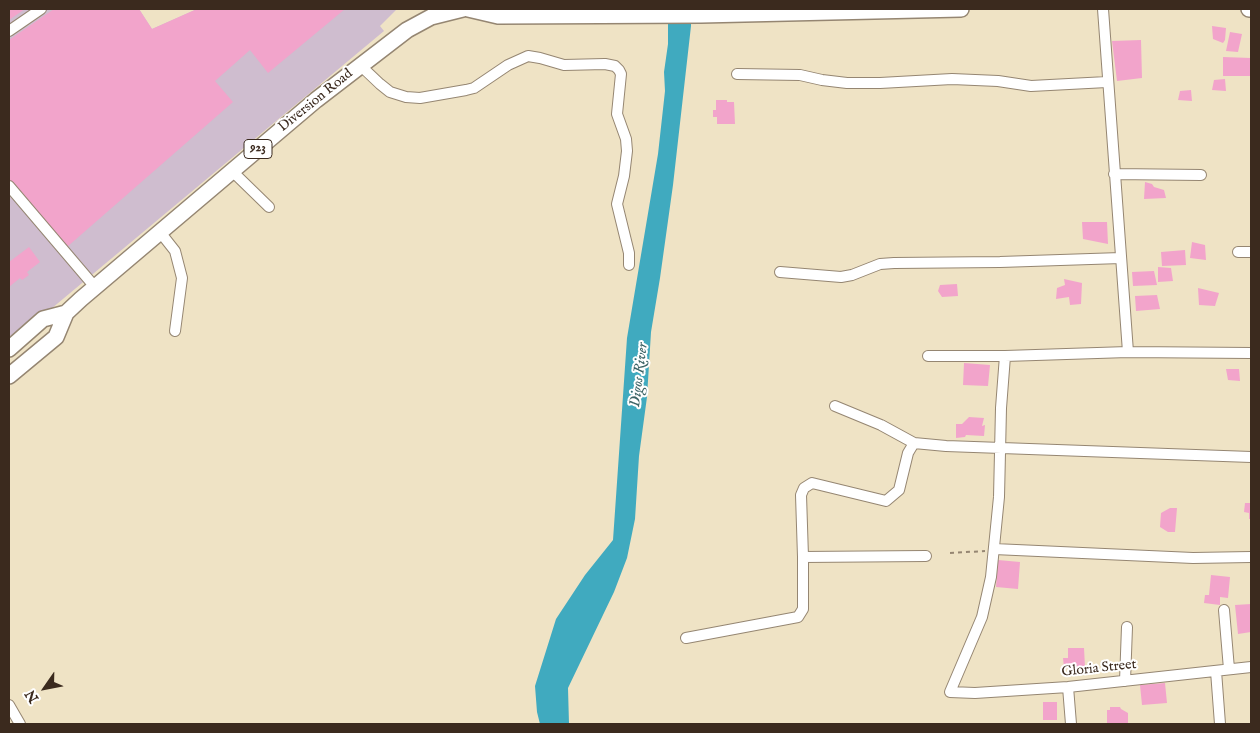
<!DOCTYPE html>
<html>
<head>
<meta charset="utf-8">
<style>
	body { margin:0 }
	#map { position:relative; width:1260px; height:733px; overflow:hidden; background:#efe3c5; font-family:"IM FELL English",serif }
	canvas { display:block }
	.frame { position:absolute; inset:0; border:10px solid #3b2a1e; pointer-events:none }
	.north { position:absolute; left:20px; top:663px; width:50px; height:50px; -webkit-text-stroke:4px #fff; paint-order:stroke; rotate:237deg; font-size:14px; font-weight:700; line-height:20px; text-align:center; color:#3b2a1e }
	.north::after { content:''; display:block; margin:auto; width:18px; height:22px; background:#3b2a1e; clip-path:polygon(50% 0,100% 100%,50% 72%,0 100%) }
</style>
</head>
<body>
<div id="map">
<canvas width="1260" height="733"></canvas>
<div class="frame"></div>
<div class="north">N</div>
</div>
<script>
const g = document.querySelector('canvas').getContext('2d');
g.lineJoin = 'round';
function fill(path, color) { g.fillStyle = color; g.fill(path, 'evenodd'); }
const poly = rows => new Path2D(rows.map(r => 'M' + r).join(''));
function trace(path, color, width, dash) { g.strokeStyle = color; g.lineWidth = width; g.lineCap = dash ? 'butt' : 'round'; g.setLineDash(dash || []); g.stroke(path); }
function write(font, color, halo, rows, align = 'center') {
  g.font = font + ' "IM FELL English",serif'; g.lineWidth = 4; g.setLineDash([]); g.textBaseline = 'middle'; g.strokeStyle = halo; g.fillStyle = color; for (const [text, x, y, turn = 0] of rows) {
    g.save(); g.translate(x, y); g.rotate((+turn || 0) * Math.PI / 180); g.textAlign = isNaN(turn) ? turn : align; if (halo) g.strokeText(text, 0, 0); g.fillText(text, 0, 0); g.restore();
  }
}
fill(poly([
	[9,9,139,9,152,29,197,9,397,9,380,26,384,31,9,344]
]), '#cfbdcf');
fill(poly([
	[668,9,691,9,691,26,673,185,660,278,651,332,647,397,639,456,635,519,627,558,614,592,568,688,569,724,540,724,537,712,535,686,556,619,585,575,613,540,627,338,658,154,665,91,664,72,668,44]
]), '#40aabf');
fill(poly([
	[9,9,25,9,9,20],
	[54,9,139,9,152,29,197,9,345,9,268,73,250,50,215,81,233,102,67,247,9,180,9,40],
	[1212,26,1226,28,1225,40,1223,43,1213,39],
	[1230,32,1242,34,1238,52,1226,51],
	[1141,40,1142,78,1117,81,1112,41],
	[1223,57,1251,58,1251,76,1223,76],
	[1225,79,1226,91,1212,90,1214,80],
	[1191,90,1192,101,1178,100,1180,91],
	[716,100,727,100,727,102,734,102,735,124,717,124,717,117,713,117,713,110,716,110],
	[1145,182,1152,184,1154,187,1164,190,1166,198,1144,199],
	[1082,222,1107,222,1108,244,1083,239],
	[1192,242,1205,245,1206,260,1190,258],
	[29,247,40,262,27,272,29,275,22,280,20,278,9,287,9,262],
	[1185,250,1186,265,1162,266,1161,252],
	[1158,267,1171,268,1173,281,1158,282],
	[1154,271,1157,285,1133,286,1132,272],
	[1064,279,1082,283,1081,304,1070,305,1069,297,1056,299,1057,288,1065,285],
	[957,284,958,296,942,297,938,291,940,285],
	[1198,288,1219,293,1215,306,1199,305],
	[1157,295,1160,309,1136,311,1135,296],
	[964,363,990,365,988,386,963,385],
	[1226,369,1239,369,1240,381,1228,380],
	[969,417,984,418,982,426,985,425,984,436,966,435,965,437,956,438,956,424,962,424],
	[1245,503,1251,503,1251,519,1249,519,1249,513,1244,512],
	[1170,508,1177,508,1175,532,1168,532,1160,527,1161,513],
	[998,560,1020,562,1018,589,996,587],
	[1211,575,1230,577,1228,598,1220,597,1220,605,1204,603,1205,595,1209,595],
	[1251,604,1251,632,1238,634,1235,605],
	[1068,648,1084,648,1085,667,1064,668,1063,658,1068,658],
	[1165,683,1167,703,1142,705,1140,685],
	[1043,702,1057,702,1057,720,1043,720],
	[1110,707,1120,707,1121,709,1128,713,1128,724,1107,724,1107,710,1110,710]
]), '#f2a4cb');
const minor = poly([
	[1103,9,1128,352],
	[9,31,41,9],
	[360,65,380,84,390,92,406,97,420,98,466,90,474,88,508,65,528,56,540,58,564,65,605,64,615,66,619,70,621,74,617,114,626,139,627,151,624,176,617,204,629,253,629,265],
	[737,74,800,75,822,80,847,83,880,83,952,79,998,81,1031,86,1107,82],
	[232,171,269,207],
	[1114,174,1201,175],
	[9,186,95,287],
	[160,232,175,251,182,278,175,331],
	[1238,252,1251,252],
	[780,272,841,277,852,275,880,264,894,263,1000,262,1121,258],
	[928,356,1005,356,1128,352,1251,353],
	[1005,356,1001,408,999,497,991,577,982,617,950,692,975,693,1068,687,1251,667],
	[835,406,881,425,914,443,946,446,1251,457],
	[914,443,908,453,899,490,886,501,812,483,804,488,801,495,803,557,926,556],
	[994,549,1193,558,1251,557],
	[1224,610,1229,669],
	[686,638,798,617,803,609,803,557],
	[1216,671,1220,724],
	[1125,681,1127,627],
	[1068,687,1071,724],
	[9,705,20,724]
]);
const highway = poly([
	[468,9,498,16,701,15,961,9],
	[1249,9,1251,9],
	[9,349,43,319,66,313],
	[9,376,56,337,66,313,81,299,316,100,407,30,431,17,463,9]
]);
trace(minor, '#958672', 12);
trace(highway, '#958672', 18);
trace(poly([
	[950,553,985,551]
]), '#958672', 2, [4, 4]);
trace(minor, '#fff', 10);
trace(highway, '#fff', 15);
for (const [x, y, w] of [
	[258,149,28]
]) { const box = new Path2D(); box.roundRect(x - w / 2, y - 9.5, w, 19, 4); g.fillStyle = '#fff'; g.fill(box); trace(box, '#3b2a1e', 1); }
write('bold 12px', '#3b2a1e', null, [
	["923",258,149]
]);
write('14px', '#3b2a1e', '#fff', [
	["Diversion Road",316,101,-39],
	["Gloria Street",1099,669,-6]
]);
write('italic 15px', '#3d6466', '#fff', [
	["Digos River",640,375,-83]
]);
</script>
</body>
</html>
